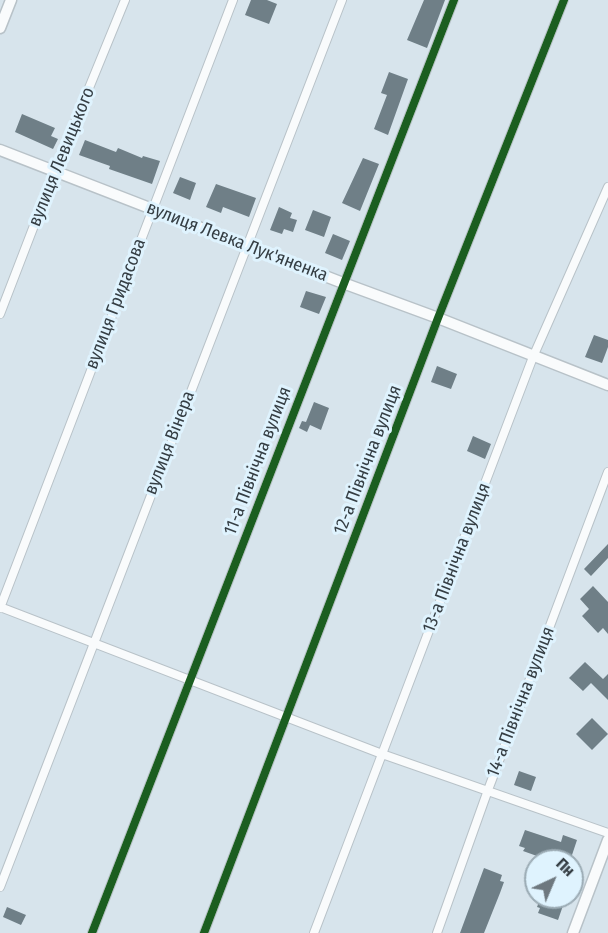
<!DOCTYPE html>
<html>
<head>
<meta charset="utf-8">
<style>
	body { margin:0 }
	#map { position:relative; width:608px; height:933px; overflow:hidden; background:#d7e4ec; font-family:"Fira Sans Condensed",sans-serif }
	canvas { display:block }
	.north { position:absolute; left:524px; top:849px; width:60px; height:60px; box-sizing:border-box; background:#dff3fe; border:2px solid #9babb4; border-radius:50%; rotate:44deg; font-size:16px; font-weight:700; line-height:24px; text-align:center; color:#353e44 }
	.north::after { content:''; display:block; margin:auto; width:21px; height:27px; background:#6e787f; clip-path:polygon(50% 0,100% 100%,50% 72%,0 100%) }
</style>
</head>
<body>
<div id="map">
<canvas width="608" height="933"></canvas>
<div class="north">Пн</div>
</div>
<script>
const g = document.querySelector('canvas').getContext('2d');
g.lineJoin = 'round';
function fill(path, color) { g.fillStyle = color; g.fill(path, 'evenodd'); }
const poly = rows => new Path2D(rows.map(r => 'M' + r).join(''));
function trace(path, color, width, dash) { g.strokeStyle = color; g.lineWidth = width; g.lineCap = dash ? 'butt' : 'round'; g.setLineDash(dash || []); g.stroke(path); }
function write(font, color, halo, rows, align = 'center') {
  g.font = font + ' "Fira Sans Condensed",sans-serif'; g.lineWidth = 6; g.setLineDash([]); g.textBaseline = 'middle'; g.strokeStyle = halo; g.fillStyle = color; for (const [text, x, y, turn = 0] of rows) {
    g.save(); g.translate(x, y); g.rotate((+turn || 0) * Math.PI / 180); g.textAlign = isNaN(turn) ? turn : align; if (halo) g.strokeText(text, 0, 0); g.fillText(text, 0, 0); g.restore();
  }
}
fill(poly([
	[251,0,267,0,277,4,269,24,245,15],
	[424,0,445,0,427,48,407,40],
	[389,72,408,79,388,135,374,129,387,95,381,93],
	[22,114,55,128,51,136,58,139,53,149,15,132],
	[85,140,116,152,118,148,142,158,143,156,160,161,152,184,109,169,110,166,79,155],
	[363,158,379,164,360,211,342,203],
	[180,177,196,183,190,200,173,193],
	[216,184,256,198,249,217,223,207,221,213,206,207],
	[279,207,292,213,290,218,297,220,293,232,284,229,282,234,270,230],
	[313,210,331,217,324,237,305,230],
	[333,234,350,241,342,260,325,253],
	[306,291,326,297,319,314,300,307],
	[594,335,608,340,608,347,602,363,585,357],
	[437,366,457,374,451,389,431,382],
	[314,402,329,408,321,430,310,425,307,432,299,428,302,421,306,422],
	[473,436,491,444,485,459,467,451],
	[608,544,608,558,591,576,584,569],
	[593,586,608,602,608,634,603,628,598,633,582,616,589,609,580,599],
	[585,662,603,679,608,674,608,700,591,683,583,691,569,678],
	[592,718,608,734,592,750,576,734],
	[519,771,536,777,531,791,514,785],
	[525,830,561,842,563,835,577,840,570,861,551,861,523,851,525,848,519,846],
	[484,868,502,875,500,881,504,882,500,893,484,933,460,933],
	[541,897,566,897,558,920,538,913,540,908,537,907],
	[7,907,26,915,21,925,3,917]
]), '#6f7f87');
const minor = poly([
	[0,314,55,171,125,0],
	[0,607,382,754,608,833],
	[0,608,233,0],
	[0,887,342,0],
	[92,933,454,0],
	[204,933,438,318,564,0],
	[314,933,533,357,608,187],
	[437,933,488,790,608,472]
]);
const tertiary = poly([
	[0,28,11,0],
	[0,150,343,283,438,318,608,385],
	[573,933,608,840]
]);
trace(minor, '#b8c2c8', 10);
trace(tertiary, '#b8c2c8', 13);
trace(minor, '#f9fbfc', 8);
trace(tertiary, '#f9fbfc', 10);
trace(poly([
	[92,933,454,0],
	[204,933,438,318,564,0]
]), '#1b5e20', 8);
write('18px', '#353e44', '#dff3fe', [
	["вулиця Левицького",62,157,-68],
	["вулиця Левка Лук'яненка",237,242,21],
	["вулиця Гридасова",116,304,-69],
	["вулиця Вінера",170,443,-69],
	["12-а Північна вулиця",368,460,-69],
	["11-а Північна вулиця",258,461,-69],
	["13-а Північна вулиця",457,558,-69],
	["14-а Північна вулиця",521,702,-69]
]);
</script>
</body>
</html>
